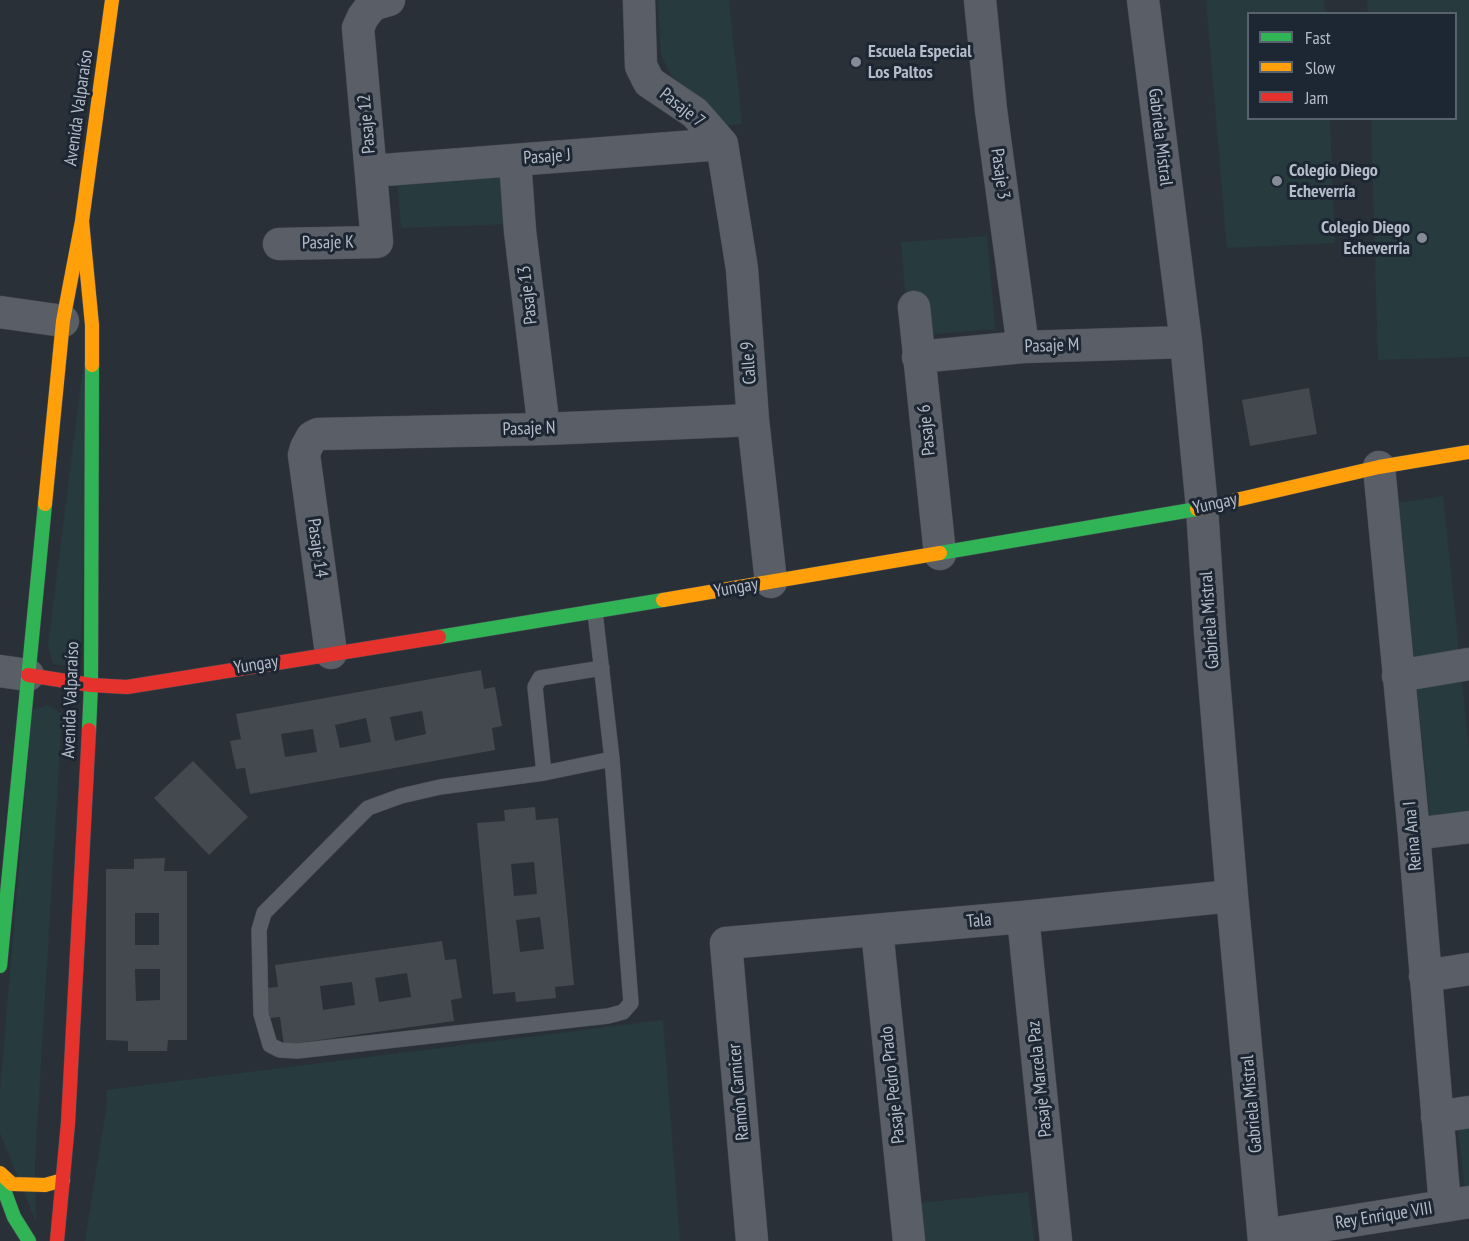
<!DOCTYPE html>
<html>
<head>
<meta charset="utf-8">
<style>
	body { margin:0 }
	#map { position:relative; width:1469px; height:1241px; overflow:hidden; background:#2a3038; font-family:"PT Sans Narrow",sans-serif }
	canvas { display:block }
	.legend { position:absolute; left:1247px; top:12px; width:210px; height:108px; box-sizing:border-box; background:#1d2633; border:2px solid #59626f; margin:0; padding:8px 10px; list-style:none; font-size:18px; color:#b4bcc9 }
	.legend li { display:flex; align-items:center; gap:12px; height:30px }
	.legend b { width:30px; border:2px solid #59626f }
</style>
</head>
<body>
<div id="map">
<canvas width="1469" height="1241"></canvas>
<ul class="legend">
<li><b style="height:8px;background:#30b455"></b>Fast</li>
<li><b style="height:8px;background:#ff9f0a"></b>Slow</li>
<li><b style="height:8px;background:#e5322d"></b>Jam</li>
</ul>
</div>
<script>
const g = document.querySelector('canvas').getContext('2d');
g.lineJoin = 'round';
function fill(path, color) { g.fillStyle = color; g.fill(path, 'evenodd'); }
const poly = rows => new Path2D(rows.map(r => 'M' + r).join(''));
function trace(path, color, width, dash) { g.strokeStyle = color; g.lineWidth = width; g.lineCap = dash ? 'butt' : 'round'; g.setLineDash(dash || []); g.stroke(path); }
function write(font, color, halo, rows, align = 'center') {
  g.font = font + ' "PT Sans Narrow",sans-serif'; g.lineWidth = 6; g.setLineDash([]); g.textBaseline = 'middle'; g.strokeStyle = halo; g.fillStyle = color; for (const [text, x, y, turn = 0] of rows) {
    g.save(); g.translate(x, y); g.rotate((+turn || 0) * Math.PI / 180); g.textAlign = isNaN(turn) ? turn : align; if (halo) g.strokeText(text, 0, 0); g.fillText(text, 0, 0); g.restore();
  }
}
fill(poly([
	[658,0,729,0,742,124,724,126,697,96,672,77,661,55],
	[1206,0,1324,0,1325,13,1248,14,1248,118,1330,119,1335,243,1227,248],
	[1367,0,1469,0,1469,357,1378,360,1371,119,1456,118,1456,14,1368,13],
	[508,171,513,224,401,228,397,179],
	[987,236,995,329,909,336,901,242],
	[90,312,81,652,70,666,53,664,48,646],
	[1443,496,1469,749,1469,812,1430,820,1399,503],
	[48,705,62,714,35,1163,36,1222,0,1133,0,1093,32,710],
	[663,1020,680,1241,85,1241,107,1103,106,1090],
	[1469,1127,1469,1197,1466,1198,1458,1129],
	[1028,1192,1034,1241,922,1241,918,1203]
]), '#273a3e');
fill(poly([
	[1309,388,1317,434,1250,446,1242,400],
	[481,670,484,689,495,687,502,726,492,728,495,750,250,794,245,768,236,769,230,741,241,739,236,714],
	[422,711,426,734,395,741,390,717],
	[366,718,371,742,340,748,335,725],
	[313,729,317,752,285,757,281,734],
	[193,761,248,817,209,855,154,798],
	[535,807,536,820,558,818,574,985,555,987,556,998,516,1002,515,992,493,994,477,823,505,821,504,810],
	[534,862,537,894,514,896,511,864],
	[540,917,544,949,520,952,516,920],
	[165,858,164,871,187,871,187,1040,168,1040,167,1051,128,1051,128,1041,106,1040,106,869,134,869,134,859],
	[135,913,159,913,159,945,135,945],
	[135,969,160,969,160,1000,136,1001],
	[442,941,445,960,456,959,462,998,451,1000,454,1021,284,1045,280,1017,270,1018,265,988,278,987,275,965],
	[407,973,411,997,379,1002,375,978],
	[352,982,355,1005,323,1010,320,986]
]), '#444950');
const lane = poly([
	[595,612,612,759,631,1003,623,1012,608,1016,297,1051,280,1050,270,1045,261,1014,259,930,264,913,368,808,401,796,440,787,544,773,612,759],
	[544,773,535,687,540,678,602,668]
]);
const street = poly([
	[639,0,641,66,649,82,695,113,722,144],
	[980,0,991,110,1023,347],
	[1143,0,1186,342,1202,508,1210,631,1232,896,1264,1241],
	[722,144,742,269,753,420,771,582],
	[515,160,520,231,544,429],
	[371,171,722,144],
	[279,244,377,242,358,28,363,17,369,9,375,4,389,0],
	[914,307,940,554],
	[0,312,63,321],
	[918,357,1023,347,1186,342],
	[1379,467,1414,834,1445,1206],
	[331,653,304,455,306,448,312,437,318,434,544,429,753,420],
	[0,671,28,675],
	[1398,676,1469,664],
	[1414,834,1469,827],
	[1023,917,1056,1241],
	[877,930,909,1241],
	[1425,976,1469,969],
	[1437,1117,1469,1112],
	[1264,1235,1469,1202],
	[752,1241,726,943,1023,917,1232,896]
]);
const fast = poly([
	[940,553,1197,509],
	[439,637,663,600],
	[89,730,91,685,92,365],
	[0,966,45,504],
	[0,1179,14,1217,29,1241]
]);
const slow = poly([
	[82,221,92,325,92,365],
	[45,504,63,321,82,221,112,0],
	[1197,509,1379,467,1469,452],
	[663,600,940,553],
	[0,1173,12,1184,45,1185,63,1180]
]);
const jam = poly([
	[28,675,91,685,127,687,439,637],
	[57,1241,68,1123,89,730]
]);
trace(lane, '#484c53', 16);
trace(street, '#484c53', 33);
trace(fast, '#484c53', 15);
trace(slow, '#484c53', 15);
trace(jam, '#484c53', 15);
trace(lane, '#5a5e66', 15);
trace(street, '#5a5e66', 32);
trace(fast, '#30b455', 14);
trace(slow, '#ff9f0a', 14);
trace(jam, '#e5322d', 14);
for (const [x, y, r, color] of [
	[856,62,6,"#848b96"],
	[1277,181,6,"#848b96"],
	[1422,238,6,"#848b96"]
]) { const dot = new Path2D(); dot.arc(x, y, r, 0, 2 * Math.PI); g.fillStyle = color; g.fill(dot); trace(dot, '#1d2633', 2); }
write('bold 18px', '#b4bcc9', '#1d2633', [
	["Escuela Especial",868,52],
	["Los Paltos",868,73],
	["Colegio Diego",1289,171],
	["Echeverría",1289,192],
	["Colegio Diego",1410,228,"right"],
	["Echeverria",1410,249,"right"]
], 'left');
write('18px', '#b4bcc9', '#1d2633', [
	["Avenida Valparaíso",79,108,-82],
	["Pasaje 7",682,108,38],
	["Pasaje 12",367,124,-95],
	["Gabriela Mistral",1160,137,83],
	["Pasaje J",547,157,-4],
	["Pasaje 3",1000,174,82],
	["Pasaje K",328,243,-1],
	["Pasaje 13",528,295,-97],
	["Pasaje M",1052,346,-2],
	["Calle 9",749,363,-94],
	["Pasaje N",529,429,-2],
	["Pasaje 6",927,430,-96],
	["Yungay",1215,504,-12],
	["Pasaje 14",317,548,82],
	["Yungay",736,588,-10],
	["Gabriela Mistral",1210,620,-94],
	["Yungay",256,665,-9],
	["Avenida Valparaíso",71,700,-88],
	["Reina Ana I",1413,836,-95],
	["Tala",979,921,-5],
	["Pasaje Marcela Paz",1040,1079,-96],
	["Pasaje Pedro Prado",893,1085,-96],
	["Ramón Carnicer",739,1092,-95],
	["Gabriela Mistral",1252,1104,-95],
	["Rey Enrique VIII",1384,1216,-9]
]);
</script>
</body>
</html>
